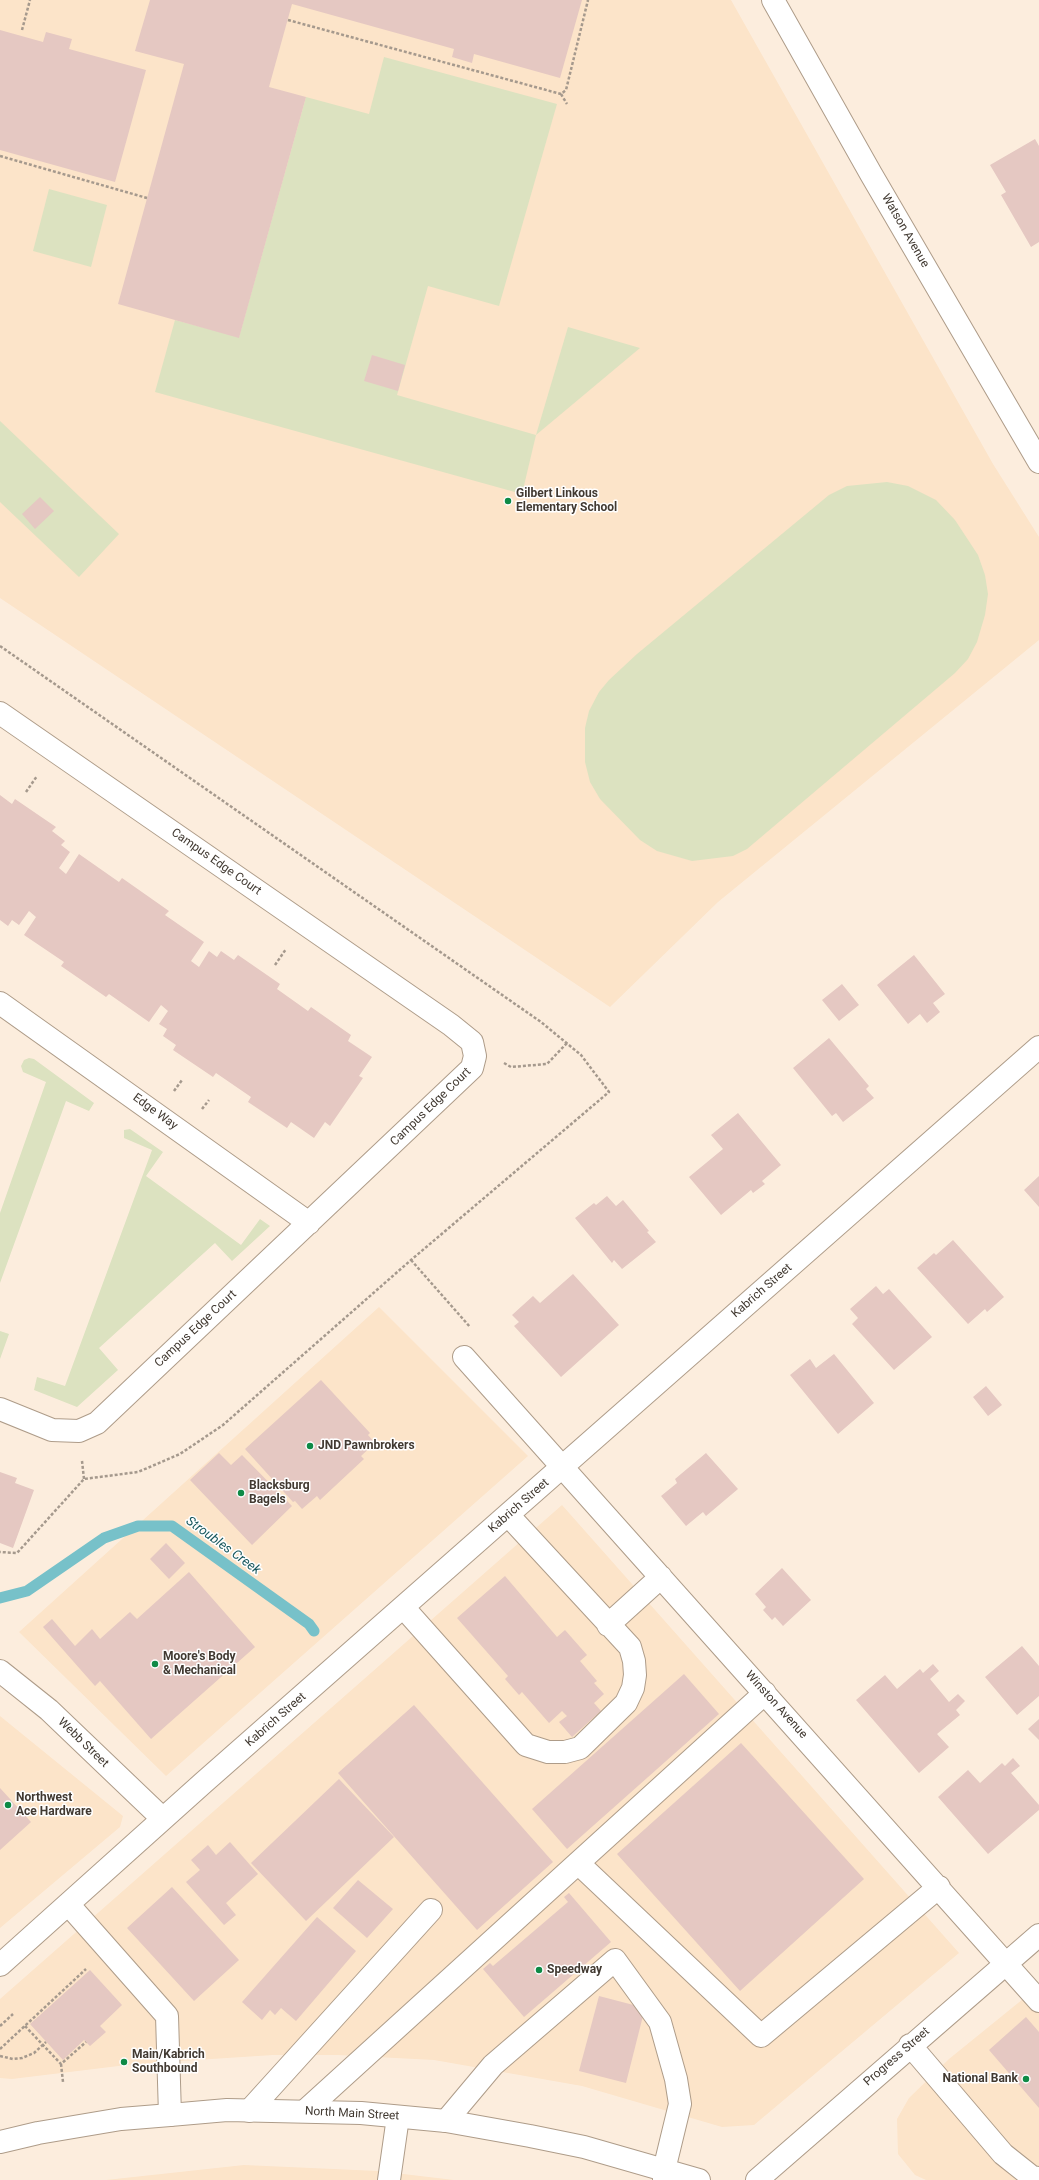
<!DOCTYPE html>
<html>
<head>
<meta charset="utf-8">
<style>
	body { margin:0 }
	canvas { display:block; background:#fceddd }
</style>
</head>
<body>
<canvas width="1039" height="2180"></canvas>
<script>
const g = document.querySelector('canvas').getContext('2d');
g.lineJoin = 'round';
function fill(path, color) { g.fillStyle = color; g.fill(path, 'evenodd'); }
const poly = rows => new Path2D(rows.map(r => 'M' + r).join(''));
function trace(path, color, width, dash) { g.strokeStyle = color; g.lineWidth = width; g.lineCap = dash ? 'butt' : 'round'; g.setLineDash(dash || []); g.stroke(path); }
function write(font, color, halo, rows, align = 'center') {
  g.font = font + ' Roboto,sans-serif'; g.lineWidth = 3; g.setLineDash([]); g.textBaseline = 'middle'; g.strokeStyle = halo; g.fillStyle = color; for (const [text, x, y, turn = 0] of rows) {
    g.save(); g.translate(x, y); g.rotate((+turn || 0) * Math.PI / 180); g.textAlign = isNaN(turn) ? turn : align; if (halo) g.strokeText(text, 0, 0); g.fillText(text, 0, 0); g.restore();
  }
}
fill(poly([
	[0,0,731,0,993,464,1039,537,1039,640,718,902,610,1007,0,598],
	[379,1307,528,1456,166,1776,19,1632],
	[562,1505,959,1953,754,2125,722,2127,582,2086,434,2060,338,2055,273,2055,135,2064,12,2079,0,2078,0,1999],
	[0,1716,123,1816,120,1827,0,1928],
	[1039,1986,1039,2180,926,2180,915,2175,898,2154,897,2119,909,2098,949,2059],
	[244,2165,378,2171,454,2180,106,2180]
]), '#fce4c9');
fill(poly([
	[384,57,557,104,499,306,428,286,397,395,536,435,568,327,640,348,536,435,522,494,155,392,175,320,239,337,306,97,369,114],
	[49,189,107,205,91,267,33,251],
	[0,421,119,534,79,577,0,502],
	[887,482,908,486,936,500,955,520,978,555,985,575,988,594,985,615,977,642,968,659,955,673,747,849,733,856,692,861,657,851,640,840,600,799,590,782,585,762,585,728,589,711,599,692,609,680,637,654,829,495,847,486],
	[29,1058,34,1059,94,1103,89,1111,66,1101,0,1283,0,1213,46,1082,23,1072,21,1066,24,1060],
	[130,1129,163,1152,146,1176,241,1245,260,1219,270,1226,232,1261,215,1243,99,1348,118,1370,77,1407,34,1390,37,1377,65,1386,152,1150,124,1138,124,1130],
	[0,1331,9,1334,0,1359]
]), '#dce2c0');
trace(poly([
	[0,1598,27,1591,104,1538,138,1526,172,1526,309,1624,314,1631]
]), '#77c1c9', 11);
fill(poly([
	[150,0,582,0,560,78,474,54,472,63,452,57,454,49,292,4,269,87,306,97,239,338,118,304,184,64,135,51],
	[0,30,43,42,46,32,72,39,69,49,146,70,115,182,0,150],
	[1035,139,1039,146,1039,242,1031,247,1001,195,1006,192,990,165],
	[372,355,405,365,398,391,364,381],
	[40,497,54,511,35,529,22,514],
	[0,795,12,804,15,799,56,827,52,831,65,841,61,845,70,852,59,868,66,874,79,854,119,882,122,878,169,911,165,915,204,942,191,961,199,967,209,951,217,957,221,951,234,960,238,955,280,984,277,989,308,1011,311,1007,351,1035,348,1041,372,1057,359,1076,363,1078,330,1126,325,1122,314,1138,291,1122,287,1128,248,1102,251,1097,216,1073,213,1077,173,1050,176,1045,163,1036,167,1029,159,1024,168,1011,161,1005,149,1022,109,994,106,997,61,966,64,962,24,935,36,917,29,911,19,925,12,920,8,926,0,920],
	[914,955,945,994,933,1003,940,1012,927,1023,920,1014,908,1024,877,985],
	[842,984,859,1005,839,1021,822,1000],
	[829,1038,869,1086,866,1089,874,1098,843,1122,836,1113,832,1116,793,1068],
	[738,1113,781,1165,762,1181,765,1184,753,1193,751,1190,721,1215,689,1177,723,1149,711,1135],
	[1039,1176,1039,1207,1024,1190],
	[607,1196,616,1206,623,1200,649,1231,647,1232,656,1242,622,1269,614,1260,612,1263,575,1218,594,1203,596,1205],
	[953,1240,1004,1297,987,1312,985,1309,968,1324,917,1268,934,1253,936,1255],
	[573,1274,619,1325,561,1377,514,1326,519,1322,512,1315,533,1296,540,1303],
	[876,1286,883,1294,889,1289,932,1337,894,1370,852,1324,858,1318,850,1309],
	[834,1354,874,1403,838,1434,790,1375,810,1359,816,1368],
	[321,1380,370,1433,368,1435,375,1443,361,1456,364,1459,320,1500,317,1496,302,1509,295,1501,293,1502,245,1449],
	[986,1386,1002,1405,988,1416,973,1397],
	[219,1453,231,1465,242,1455,292,1506,252,1545,190,1480],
	[706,1453,738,1489,706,1516,703,1512,686,1526,661,1496,677,1483,675,1479],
	[0,1472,17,1478,15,1483,34,1490,13,1548,0,1543],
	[166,1543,185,1563,169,1579,150,1559],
	[782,1568,811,1600,783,1626,775,1617,772,1620,763,1610,766,1607,755,1594],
	[189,1572,255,1647,151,1739,100,1681,95,1686,43,1627,52,1619,75,1646,92,1629,100,1639,130,1612,137,1619],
	[505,1576,557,1637,565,1630,587,1655,580,1661,597,1681,594,1683,604,1694,594,1703,601,1711,572,1737,559,1722,567,1716,562,1711,549,1723,522,1692,519,1695,505,1679,508,1676,457,1618],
	[1022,1646,1039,1666,1039,1696,1017,1715,985,1677],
	[933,1664,939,1671,930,1679,949,1702,958,1694,965,1701,956,1710,960,1715,937,1734,949,1747,919,1773,856,1700,885,1675,897,1689,920,1669,923,1673],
	[684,1674,719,1714,567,1849,532,1809],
	[414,1705,553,1862,477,1930,338,1773],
	[1039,1719,1039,1740,1028,1729],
	[741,1743,864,1879,740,1991,617,1854],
	[1013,1758,1020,1766,1011,1773,1039,1805,1039,1810,988,1854,938,1797,968,1770,980,1783,1002,1763,1005,1766],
	[339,1779,394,1837,306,1921,251,1863],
	[0,1788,31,1822,0,1850],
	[230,1842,258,1874,226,1903,236,1915,224,1925,186,1882,200,1870,191,1860,208,1845,216,1855],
	[358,1880,393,1909,367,1938,333,1908],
	[172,1887,239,1960,194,2001,127,1928],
	[569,1893,611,1942,524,2017,483,1969,490,1963,493,1966,568,1902,564,1897],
	[317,1917,356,1951,296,2021,281,2008,275,2015,270,2010,262,2020,242,2002],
	[90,1970,122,2005,100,2026,106,2032,90,2046,84,2040,63,2060,30,2024],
	[599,1996,645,2008,626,2083,579,2071],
	[1026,2017,1039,2032,1039,2108,989,2050]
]), '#e5c8c2');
const minor = poly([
	[773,0,871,174,1039,462],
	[0,713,451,1025,472,1042,475,1056,472,1068,97,1423,79,1431,52,1430,0,1409],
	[0,1003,309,1223],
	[464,1357,1039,2001],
	[403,1607,526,1745,548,1752,565,1752,580,1748,626,1703,633,1688,635,1675,634,1661,630,1647,508,1515],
	[608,1625,661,1577],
	[0,1671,49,1710,163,1819],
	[578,1863,761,2036,939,1887],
	[68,1904,167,2016,170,2115],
	[0,1965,203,1783,1039,1047],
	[910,2045,1003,2154,1032,2177,1039,2178],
	[249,2111,431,1910],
	[305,2111,765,1693],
	[446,2121,493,2065,615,1960,660,2022,676,2079,680,2104,664,2170,664,2180],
	[389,2180,398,2117],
	[757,2180,1039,1935]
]);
const major = poly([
	[0,2142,38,2133,121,2119,170,2115,227,2110,361,2113,446,2121,530,2136,584,2147,699,2180]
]);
trace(minor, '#ae9c89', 24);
trace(major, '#ae9c89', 24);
trace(poly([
	[288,20,561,94,566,90,588,0],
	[22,30,30,0],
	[561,94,567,104],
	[0,156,147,198],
	[0,646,541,1022,581,1055,609,1092,411,1260,223,1425,180,1454,138,1472,84,1479,17,1553,0,1552],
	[26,792,37,776],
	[275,965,286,949],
	[504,1063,511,1067,547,1064,567,1043],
	[174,1091,182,1080],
	[202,1109,209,1100],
	[411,1260,470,1327],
	[82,1461,84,1479],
	[0,2026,13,2014],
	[25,2026,61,2064,86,2042],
	[0,2049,86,1969],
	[0,2056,13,2059,22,2058,34,2053,46,2042],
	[61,2064,63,2082]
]), '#a5998d', 2.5, [3, 2]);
trace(minor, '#fff', 22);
trace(major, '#fff', 22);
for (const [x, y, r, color] of [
	[508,501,4,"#0e8a46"],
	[310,1446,4,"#0e8a46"],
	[241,1493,4,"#0e8a46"],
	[155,1664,4,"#0e8a46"],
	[8,1805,4,"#0e8a46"],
	[539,1970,4,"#0e8a46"],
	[124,2062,4,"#0e8a46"],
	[1026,2079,4,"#0e8a46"]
]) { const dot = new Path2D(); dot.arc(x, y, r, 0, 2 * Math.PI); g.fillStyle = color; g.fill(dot); trace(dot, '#fff', 1.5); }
write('12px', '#413931', '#fff', [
	["Watson Avenue",905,231,60],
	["Campus Edge Court",216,862,35],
	["Campus Edge Court",431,1107,-44],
	["Edge Way",155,1112,36],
	["Kabrich Street",762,1291,-41],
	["Campus Edge Court",196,1329,-43],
	["Kabrich Street",519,1506,-41],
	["Winston Avenue",776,1705,48],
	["Kabrich Street",276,1720,-41],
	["Webb Street",83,1743,44],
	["Progress Street",897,2057,-41],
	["North Main Street",352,2114,3]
]);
write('bold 12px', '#413931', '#fff', [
	["Gilbert Linkous",516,494],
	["Elementary School",516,508],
	["JND Pawnbrokers",318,1446],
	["Blacksburg",249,1486],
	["Bagels",249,1500],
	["Moore's Body",163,1657],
	["& Mechanical",163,1671],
	["Northwest",16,1798],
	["Ace Hardware",16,1812],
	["Speedway",547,1970],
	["Main/Kabrich",132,2055],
	["Southbound",132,2069],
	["National Bank",1018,2079,"right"]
], 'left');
write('italic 13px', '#18575d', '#fff', [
	["Stroubles Creek",223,1546,36]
]);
</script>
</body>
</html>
